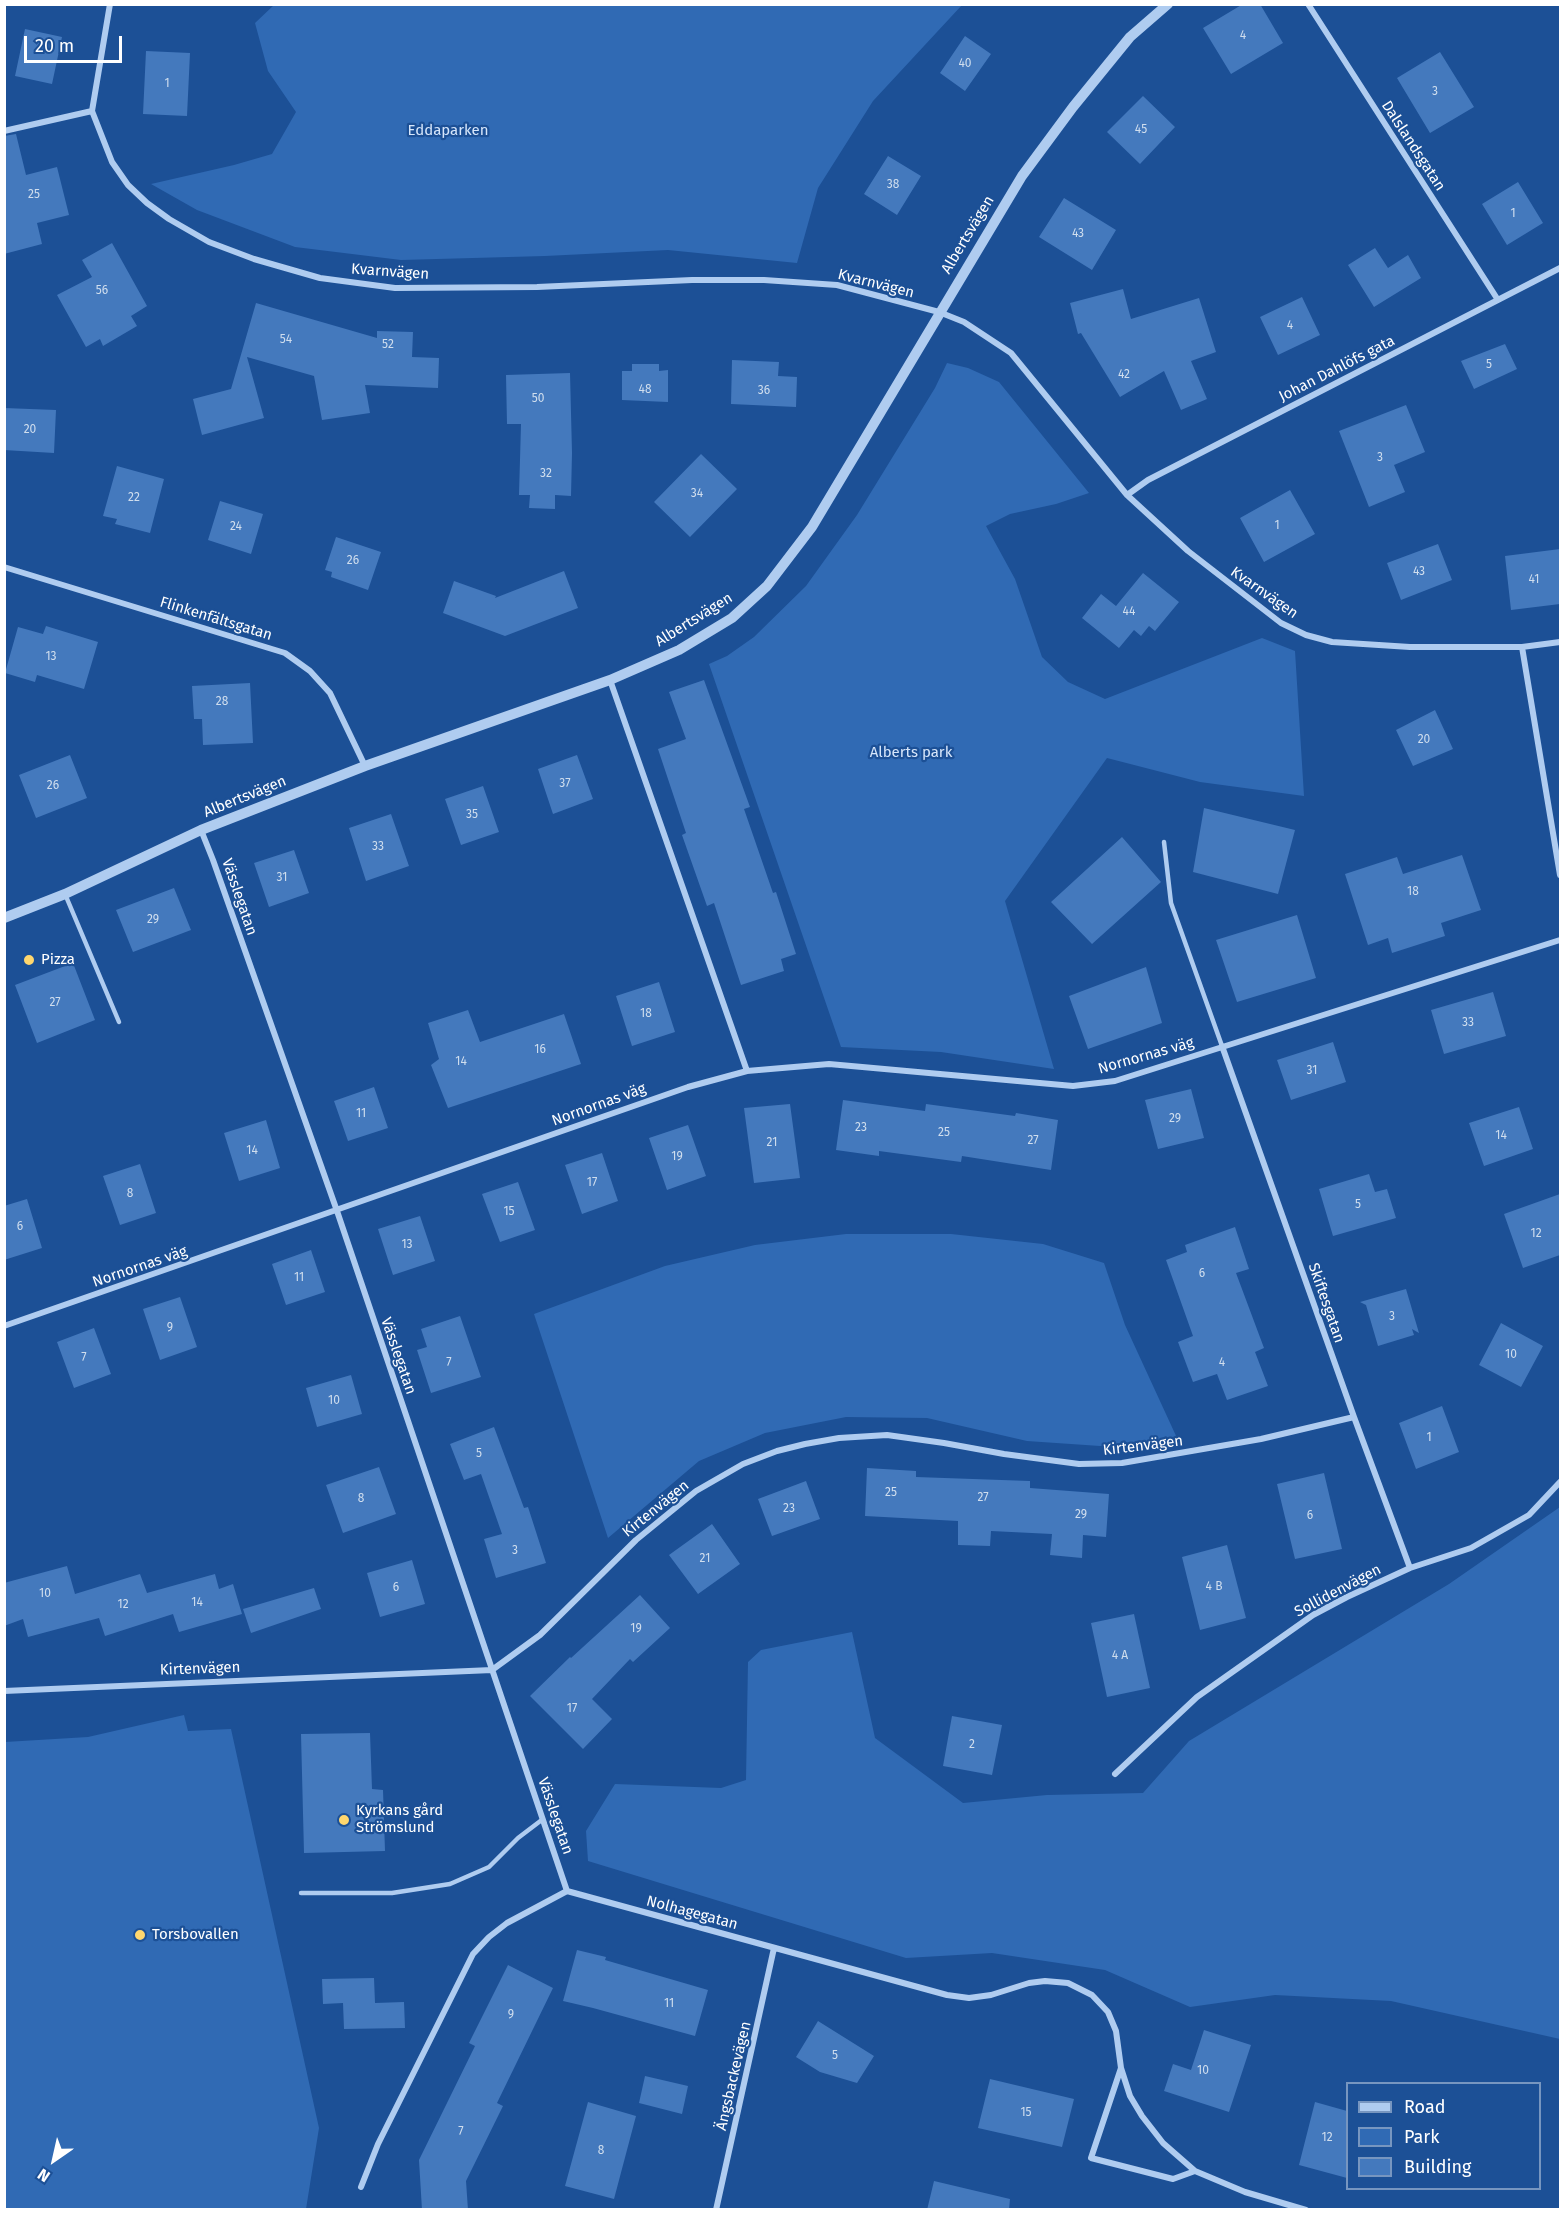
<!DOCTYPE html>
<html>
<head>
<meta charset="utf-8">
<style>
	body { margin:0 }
	#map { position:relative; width:1565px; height:2214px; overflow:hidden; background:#1c5096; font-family:"Fira Sans",sans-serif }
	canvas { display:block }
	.frame { position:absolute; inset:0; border:6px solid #fff; pointer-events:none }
	.legend { position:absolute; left:1346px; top:2082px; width:195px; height:108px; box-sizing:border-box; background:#1c5096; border:2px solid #7796c0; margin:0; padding:8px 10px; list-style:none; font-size:18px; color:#fff }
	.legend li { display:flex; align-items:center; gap:12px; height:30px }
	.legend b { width:30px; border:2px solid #7796c0 }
	.north { position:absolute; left:24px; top:2130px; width:60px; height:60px; -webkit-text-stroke:4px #1c5096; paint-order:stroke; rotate:214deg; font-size:16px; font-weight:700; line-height:24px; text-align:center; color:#fff }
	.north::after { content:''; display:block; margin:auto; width:21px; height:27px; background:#fff; clip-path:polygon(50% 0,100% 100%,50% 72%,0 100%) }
	.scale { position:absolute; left:24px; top:36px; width:98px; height:27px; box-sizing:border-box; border:3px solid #fff; border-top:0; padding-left:8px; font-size:18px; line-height:21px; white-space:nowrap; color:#fff; -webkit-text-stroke:4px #1c5096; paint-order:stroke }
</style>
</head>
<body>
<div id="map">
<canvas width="1565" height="2214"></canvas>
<div class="frame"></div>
<ul class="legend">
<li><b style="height:8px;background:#afccf0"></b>Road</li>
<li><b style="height:16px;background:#306ab4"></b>Park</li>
<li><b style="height:16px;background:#4479bd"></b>Building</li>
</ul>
<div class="north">N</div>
<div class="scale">20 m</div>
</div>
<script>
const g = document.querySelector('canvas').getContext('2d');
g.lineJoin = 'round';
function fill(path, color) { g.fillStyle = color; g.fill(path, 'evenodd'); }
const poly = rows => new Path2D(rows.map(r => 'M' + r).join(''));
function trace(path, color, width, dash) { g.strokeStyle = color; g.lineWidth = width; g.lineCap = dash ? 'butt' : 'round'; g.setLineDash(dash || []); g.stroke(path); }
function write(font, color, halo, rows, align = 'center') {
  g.font = font + ' "Fira Sans",sans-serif'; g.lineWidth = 4.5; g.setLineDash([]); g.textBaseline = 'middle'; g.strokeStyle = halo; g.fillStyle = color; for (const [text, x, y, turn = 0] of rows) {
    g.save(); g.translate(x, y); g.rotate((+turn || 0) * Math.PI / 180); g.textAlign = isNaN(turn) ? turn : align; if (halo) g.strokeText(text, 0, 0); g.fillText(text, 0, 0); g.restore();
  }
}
fill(poly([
	[274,5,274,4,962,5,873,101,818,188,797,263,668,250,545,256,401,260,295,247,197,210,151,184,234,165,272,154,296,112,268,71,255,23],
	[947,363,968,368,999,382,1089,493,1056,504,1010,514,986,526,1015,579,1042,657,1068,682,1105,699,1262,638,1295,651,1304,796,1200,782,1107,758,1005,901,1054,1069,941,1052,841,1047,709,664,727,656,754,637,806,586,857,515,935,388],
	[846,1234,951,1234,1043,1244,1104,1263,1125,1325,1177,1438,1100,1446,1027,1441,927,1418,846,1417,765,1433,699,1461,608,1538,534,1314,665,1266,755,1245],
	[1560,1507,1560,2039,1391,2001,1275,1995,1190,2007,1105,1970,992,1953,906,1958,588,1861,586,1831,615,1784,721,1788,746,1780,748,1662,761,1650,852,1632,875,1738,963,1803,1047,1795,1143,1793,1189,1741,1449,1584],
	[184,1715,188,1731,231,1729,319,2128,306,2209,5,2209,5,1742,88,1737]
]), '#306ab4');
fill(poly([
	[1243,4,1260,4,1283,43,1231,74,1203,28],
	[25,29,62,37,52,84,15,76],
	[965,36,991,54,965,91,940,73],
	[146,51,190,53,187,116,143,114],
	[1440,52,1474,107,1430,133,1397,78],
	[1143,96,1175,127,1140,164,1107,132],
	[16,134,26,175,57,167,69,215,37,223,42,244,4,254,4,136],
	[888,156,921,176,897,215,864,194],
	[1518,182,1543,223,1507,245,1482,204],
	[1064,198,1116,230,1092,270,1039,237],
	[112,243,147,306,131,316,137,326,103,346,100,339,86,347,57,295,92,277,82,260],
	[1375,248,1388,268,1408,255,1421,278,1374,307,1348,265],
	[1123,289,1131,319,1199,298,1216,352,1191,361,1207,399,1181,410,1164,371,1120,397,1081,333,1078,334,1070,303],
	[1302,297,1320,335,1278,355,1260,317],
	[256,303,377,338,377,331,413,332,412,357,439,358,438,388,365,385,370,413,322,420,314,376,247,357,264,418,202,435,193,399,231,389],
	[1505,344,1517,369,1474,389,1461,361],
	[732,360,779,362,778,376,797,377,796,407,731,404],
	[632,364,659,364,659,371,668,370,668,402,622,400,622,371,632,371],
	[570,373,572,453,571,496,555,495,555,509,529,508,530,495,519,495,521,424,507,424,506,375],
	[1406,405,1425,452,1394,465,1405,492,1369,507,1339,431],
	[4,408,56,410,54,453,4,450],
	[701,454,737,489,690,537,654,502],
	[117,466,164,479,150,533,115,524,117,519,103,516],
	[1290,490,1315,534,1264,562,1240,518],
	[220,501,263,514,251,554,208,540],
	[336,537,381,552,368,590,331,577,332,572,325,570],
	[1438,544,1452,580,1401,600,1387,563],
	[1560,549,1560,604,1511,610,1505,556],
	[564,571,578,608,505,636,443,613,454,581,496,596,495,598],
	[1143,573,1179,602,1155,631,1149,626,1141,636,1134,630,1119,648,1082,618,1101,594,1116,606],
	[46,626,98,642,84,689,37,675,35,682,5,673,18,627,43,634],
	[704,680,750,807,744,809,773,893,776,892,796,954,781,959,784,971,741,985,714,903,707,906,682,835,686,833,658,749,686,739,669,692],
	[250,683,253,743,203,745,202,719,194,719,192,686],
	[1435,710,1453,749,1413,766,1396,730],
	[70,755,87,798,36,818,19,775],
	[577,755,593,799,553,814,538,769],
	[483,786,499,832,461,845,445,799],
	[1204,808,1295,830,1278,894,1193,872],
	[391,814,409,866,366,881,349,828],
	[1122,837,1161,882,1092,944,1051,902],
	[294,850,309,893,269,907,254,863],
	[1462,855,1481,910,1441,923,1445,936,1392,953,1388,938,1368,945,1345,874,1397,857,1403,874],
	[174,888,191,930,133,952,116,910],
	[1297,915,1316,978,1237,1002,1216,940],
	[73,963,95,1020,37,1043,15,985],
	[1146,967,1162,1023,1088,1049,1069,996],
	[659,982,675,1032,632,1046,616,996],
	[1493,992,1506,1036,1444,1054,1431,1010],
	[468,1010,480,1042,564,1014,581,1064,448,1108,431,1065,439,1059,428,1023],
	[1333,1042,1346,1082,1291,1100,1277,1060],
	[374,1087,388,1128,348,1141,334,1101],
	[1191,1089,1204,1138,1158,1149,1145,1100],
	[843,1100,925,1111,926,1104,1015,1116,1016,1113,1058,1120,1051,1170,962,1156,961,1162,879,1151,879,1156,836,1150],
	[790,1104,800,1178,754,1183,744,1108],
	[1519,1107,1533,1149,1484,1166,1469,1123],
	[266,1120,280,1168,239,1181,224,1133],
	[688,1125,706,1176,667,1190,649,1138],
	[602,1153,618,1201,582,1214,565,1165],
	[140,1164,156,1213,120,1225,103,1176],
	[1369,1174,1375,1192,1387,1189,1396,1218,1333,1236,1319,1189],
	[518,1182,535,1230,500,1242,482,1194],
	[1560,1194,1560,1255,1523,1268,1504,1214],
	[27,1199,42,1248,4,1260,4,1206],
	[420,1216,435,1261,393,1275,378,1229],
	[1235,1227,1249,1269,1236,1273,1264,1348,1255,1352,1268,1386,1227,1400,1217,1374,1193,1382,1178,1342,1193,1336,1166,1260,1187,1252,1185,1245],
	[311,1250,325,1292,286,1305,272,1264],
	[1406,1289,1419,1333,1412,1329,1414,1335,1378,1346,1366,1305,1360,1302],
	[180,1297,197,1347,160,1360,143,1309],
	[460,1316,481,1377,431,1393,417,1350,427,1347,421,1329],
	[1501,1323,1543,1346,1521,1387,1479,1365],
	[94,1328,111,1374,74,1388,57,1342],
	[351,1375,362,1414,317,1427,306,1388],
	[1442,1406,1459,1452,1416,1469,1399,1423],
	[494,1427,524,1508,528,1507,546,1563,496,1578,484,1539,502,1534,481,1474,464,1480,450,1444],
	[379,1467,396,1514,343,1533,326,1485],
	[867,1468,916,1471,916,1477,1030,1481,1030,1488,1109,1494,1106,1537,1083,1535,1082,1558,1050,1555,1052,1534,991,1531,990,1546,958,1545,958,1521,865,1516],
	[1324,1473,1342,1549,1295,1559,1277,1484],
	[806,1481,820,1519,772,1536,758,1499],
	[712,1524,740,1564,698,1594,669,1555],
	[1227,1545,1246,1618,1200,1630,1182,1557],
	[412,1560,425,1604,380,1617,367,1573],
	[67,1566,75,1594,140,1574,147,1593,215,1574,219,1589,233,1584,242,1614,179,1632,173,1614,105,1636,99,1618,28,1637,23,1619,4,1626,4,1583],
	[314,1588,321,1609,251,1633,243,1609],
	[640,1595,670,1628,633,1662,630,1659,592,1699,612,1719,583,1749,530,1696,570,1657,571,1658],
	[1134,1614,1150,1688,1107,1697,1091,1623],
	[952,1716,1002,1725,992,1775,943,1766],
	[370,1733,372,1789,383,1790,385,1851,304,1853,301,1734],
	[577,1950,606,1957,605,1960,708,1990,695,2036,593,2008,563,2001],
	[508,1965,553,1988,497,2103,503,2106,466,2181,468,2210,422,2210,419,2160,475,2046,469,2043],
	[374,1978,375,2003,404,2002,405,2028,344,2029,343,2003,323,2004,322,1979],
	[818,2021,874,2056,857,2083,820,2072,796,2057],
	[1204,2030,1251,2045,1229,2112,1164,2091,1173,2064,1191,2070],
	[645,2076,688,2086,682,2114,639,2103],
	[990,2079,1074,2099,1062,2147,978,2128],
	[588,2102,636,2116,614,2199,565,2186],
	[1315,2102,1347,2111,1347,2178,1299,2165],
	[934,2181,1010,2199,1009,2210,927,2210]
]), '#4479bd');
trace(poly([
	[1164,842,1171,903,1222,1046],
	[65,894,119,1022],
	[301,1893,392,1893,450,1884,489,1867,518,1838,543,1819]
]), '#afccf0', 4.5);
trace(poly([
	[1308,4,1498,300],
	[92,111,112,162,128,185,147,203,169,219,209,242,254,259,320,278,395,288,537,287,692,280,764,280,837,285,939,312,964,322,1011,353,1127,495,1188,551,1281,623,1306,635,1332,642,1410,647,1522,647,1560,642],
	[92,111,110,4],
	[4,131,92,111],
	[1127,495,1148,480,1560,268],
	[4,567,285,653,310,671,330,693,365,766],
	[1522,647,1560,875],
	[610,680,747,1071],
	[201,830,213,860,337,1211,567,1891],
	[1222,1046,1354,1417,1410,1568],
	[4,1326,688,1087,747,1071,829,1064,1073,1086,1115,1081,1560,940],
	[4,1691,492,1670,540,1635,636,1540,696,1491,743,1464,777,1451,805,1444,839,1438,887,1435,944,1443,1004,1454,1079,1464,1122,1463,1261,1439,1354,1417],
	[1115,1774,1197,1697,1313,1615,1347,1597,1410,1568,1471,1548,1529,1515,1560,1482],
	[1121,2068,1091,2158,1173,2179,1195,2171],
	[361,2187,378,2144,473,1954,489,1937,507,1923,567,1891,947,1995,969,1998,991,1995,1029,1983,1045,1981,1068,1983,1092,1995,1108,2012,1116,2031,1121,2068,1130,2096,1142,2116,1163,2143,1195,2171,1245,2192,1306,2210],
	[716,2210,774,1948]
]), '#afccf0', 6);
trace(poly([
	[4,918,65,894,201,830,365,766,610,680,679,650,732,618,767,586,812,527,1022,176,1073,107,1130,37,1168,4]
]), '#afccf0', 10);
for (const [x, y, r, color] of [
	[29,960,6,"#ffd76e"],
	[344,1820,6,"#ffd76e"],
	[140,1935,6,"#ffd76e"]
]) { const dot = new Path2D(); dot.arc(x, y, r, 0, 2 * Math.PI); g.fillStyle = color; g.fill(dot); trace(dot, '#1c5096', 2); }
write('12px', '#d0deee', null, [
	["4",1243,36],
	["40",965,64],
	["1",167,84],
	["3",1435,92],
	["45",1141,130],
	["38",893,185],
	["25",34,195],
	["1",1513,214],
	["43",1078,234],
	["56",102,291],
	["4",1290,326],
	["54",286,340],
	["52",388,345],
	["5",1489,365],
	["42",1124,375],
	["48",645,390],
	["36",764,391],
	["50",538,399],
	["20",30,430],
	["3",1380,458],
	["32",546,474],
	["34",697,494],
	["22",134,498],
	["1",1277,526],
	["24",236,527],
	["26",353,561],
	["43",1419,572],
	["41",1534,580],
	["44",1129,612],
	["13",51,657],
	["28",222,702],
	["20",1424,740],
	["37",565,784],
	["26",53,786],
	["35",472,815],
	["33",378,847],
	["31",282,878],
	["18",1413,892],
	["29",153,920],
	["27",55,1003],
	["18",646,1014],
	["33",1468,1023],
	["16",540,1050],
	["14",461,1062],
	["31",1312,1071],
	["11",361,1114],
	["29",1175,1119],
	["23",861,1128],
	["25",944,1133],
	["14",1501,1136],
	["27",1033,1141],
	["21",772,1143],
	["14",252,1151],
	["19",677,1157],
	["17",592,1183],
	["8",130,1194],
	["5",1358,1205],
	["15",509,1212],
	["6",20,1227],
	["12",1536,1234],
	["13",407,1245],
	["6",1202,1274],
	["11",299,1278],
	["3",1392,1317],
	["9",170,1328],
	["10",1511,1355],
	["7",84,1358],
	["7",449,1363],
	["4",1222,1363],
	["10",334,1401],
	["1",1429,1438],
	["5",479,1454],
	["25",891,1493],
	["27",983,1498],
	["8",361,1499],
	["23",789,1509],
	["29",1081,1515],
	["6",1310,1516],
	["3",515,1551],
	["21",705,1559],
	["4 B",1214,1587],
	["6",396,1588],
	["10",45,1594],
	["14",197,1603],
	["12",123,1605],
	["19",636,1629],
	["4 A",1120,1656],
	["17",572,1709],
	["2",972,1745],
	["11",669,2004],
	["9",511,2015],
	["5",835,2056],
	["10",1203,2071],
	["15",1026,2113],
	["7",461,2132],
	["12",1327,2138],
	["8",601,2151]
]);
write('15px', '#d6e6fb', '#1c5096', [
	["Eddaparken",448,131],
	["Alberts park",911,753]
]);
write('15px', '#fff', '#1c5096', [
	["Dalslandsgatan",1413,146,57],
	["Albertsvägen",968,235,-59],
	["Kvarnvägen",390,272,4],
	["Kvarnvägen",876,284,14],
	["Johan Dahlöfs gata",1337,369,-27],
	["Kvarnvägen",1264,593,35],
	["Flinkenfältsgatan",216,619,17],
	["Albertsvägen",694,620,-32],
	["Albertsvägen",245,797,-22],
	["Vässlegatan",239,897,71],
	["Nornornas väg",1146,1056,-16],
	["Nornornas väg",599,1105,-20],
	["Nornornas väg",140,1267,-19],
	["Skiftesgatan",1326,1303,71],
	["Vässlegatan",398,1356,71],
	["Kirtenvägen",1143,1446,-7],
	["Kirtenvägen",656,1509,-39],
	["Sollidenvägen",1338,1591,-28],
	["Kirtenvägen",200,1669,-2],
	["Vässlegatan",555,1816,71],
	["Nolhagegatan",692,1913,15],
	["Ängsbackevägen",734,2076,-77]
]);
write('15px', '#fff', '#1c5096', [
	["Pizza",41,960],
	["Kyrkans gård",356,1811],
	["Strömslund",356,1828],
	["Torsbovallen",152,1935]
], 'left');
</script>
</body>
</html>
